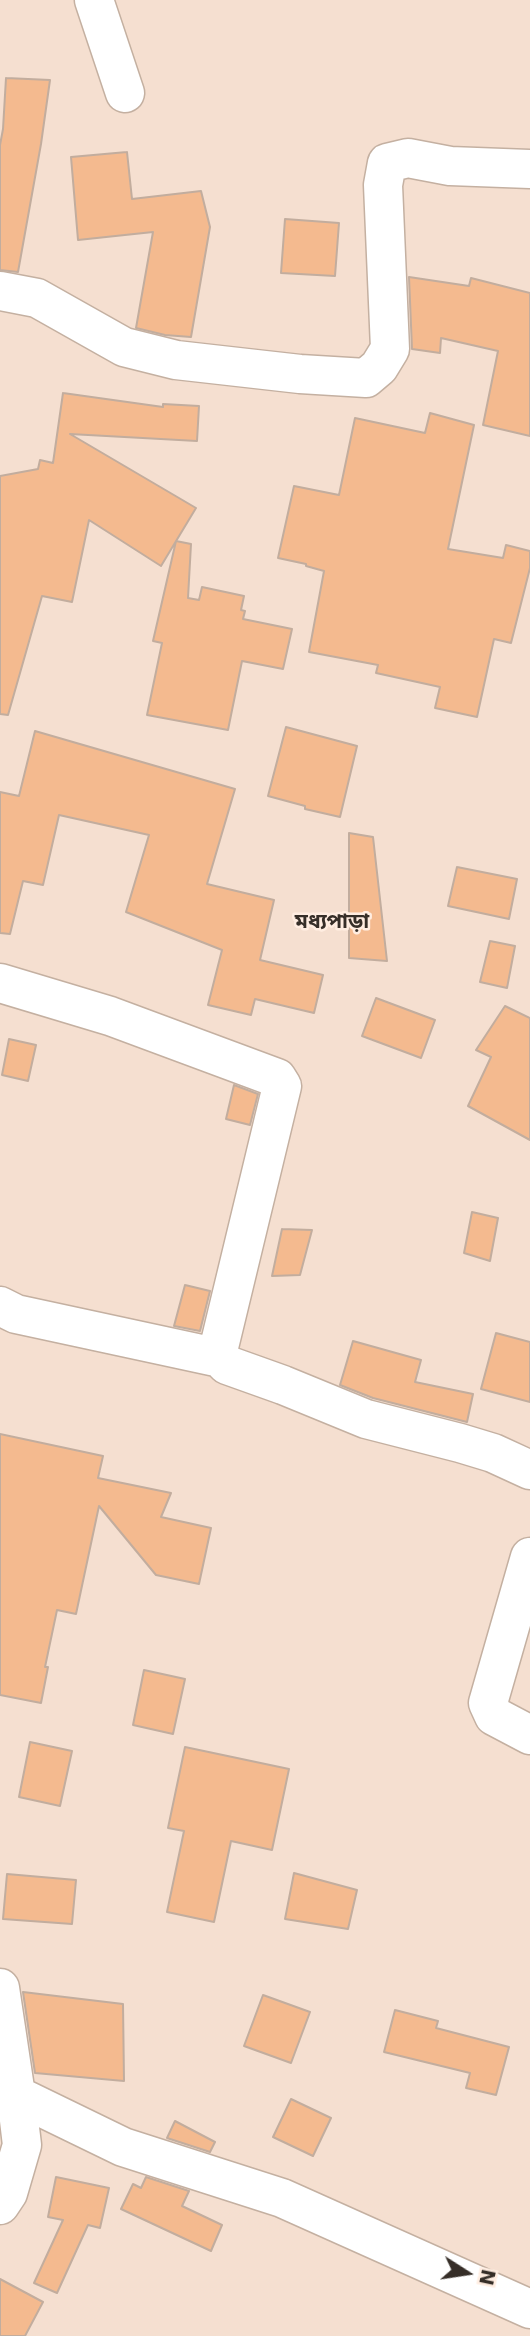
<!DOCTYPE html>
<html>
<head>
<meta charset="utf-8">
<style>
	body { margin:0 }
	#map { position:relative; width:530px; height:2336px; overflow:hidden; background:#f5dfd0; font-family:"DejaVu Sans",sans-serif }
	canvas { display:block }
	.north { position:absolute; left:432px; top:2238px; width:70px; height:70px; -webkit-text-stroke:5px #ffede1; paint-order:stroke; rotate:102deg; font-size:19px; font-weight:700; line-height:28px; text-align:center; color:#362e28 }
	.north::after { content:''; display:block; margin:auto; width:24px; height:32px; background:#362e28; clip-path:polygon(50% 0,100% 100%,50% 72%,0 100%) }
</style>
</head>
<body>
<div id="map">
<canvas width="530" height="2336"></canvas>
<div class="north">N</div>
</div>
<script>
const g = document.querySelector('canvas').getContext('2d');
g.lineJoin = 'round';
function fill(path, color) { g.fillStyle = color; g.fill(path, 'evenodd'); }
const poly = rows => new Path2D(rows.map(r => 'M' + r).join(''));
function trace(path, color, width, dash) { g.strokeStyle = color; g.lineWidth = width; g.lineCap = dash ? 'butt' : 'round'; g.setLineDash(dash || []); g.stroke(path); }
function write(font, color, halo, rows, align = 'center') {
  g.font = font + ' "DejaVu Sans","Noto Sans Bengali",sans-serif'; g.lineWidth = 5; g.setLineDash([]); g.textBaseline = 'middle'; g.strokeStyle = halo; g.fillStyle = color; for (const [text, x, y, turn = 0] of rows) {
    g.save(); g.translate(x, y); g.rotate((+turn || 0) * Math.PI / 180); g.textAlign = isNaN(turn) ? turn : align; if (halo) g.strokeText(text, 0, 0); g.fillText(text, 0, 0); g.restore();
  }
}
const building = poly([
	[6,78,50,80,41,144,18,272,0,270,0,145,3,129,6,78],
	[127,152,132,199,201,191,210,227,191,337,165,335,136,328,153,232,78,240,71,157,127,152],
	[285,219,339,223,335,276,281,273,285,219],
	[409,277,469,286,471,278,530,293,530,436,483,425,498,351,441,338,440,353,412,349,409,277],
	[63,393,163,407,163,404,199,406,197,441,70,434,196,508,161,566,89,520,72,602,42,596,8,715,0,714,0,476,38,469,40,460,53,463,63,393],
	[430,413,474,425,448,549,503,558,506,545,530,551,530,568,511,643,494,639,477,717,435,708,440,687,376,673,378,665,309,652,324,571,306,566,306,564,278,558,294,486,339,495,355,418,425,433,430,413],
	[176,541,191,544,188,598,199,600,202,587,244,596,241,610,245,611,243,619,292,629,283,669,242,661,228,730,147,715,162,643,153,641,176,541],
	[286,727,357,746,340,817,305,809,305,806,268,796,286,727],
	[35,731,235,789,207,884,274,900,260,960,323,975,314,1013,255,999,251,1015,208,1005,222,950,126,912,149,835,59,815,43,885,23,881,10,934,0,933,0,792,19,796,35,731],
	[349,833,373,837,387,961,349,958,349,833],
	[457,867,517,879,509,919,448,906,457,867],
	[490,941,515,946,507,988,480,982,490,941],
	[376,998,435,1020,421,1058,362,1036,376,998],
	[505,1006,530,1018,530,1140,468,1106,491,1057,476,1050,505,1006],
	[9,1039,36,1045,28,1081,2,1075,9,1039],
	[234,1085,258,1094,250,1125,226,1119,234,1085],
	[472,1212,498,1218,490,1261,464,1253,472,1212],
	[282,1229,312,1230,300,1275,272,1276,282,1229],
	[185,1285,210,1291,200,1331,174,1326,185,1285],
	[496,1333,530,1342,530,1402,481,1389,496,1333],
	[353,1341,421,1360,415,1382,473,1394,467,1422,373,1398,340,1385,353,1341],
	[0,1434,103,1456,98,1478,171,1493,161,1517,211,1528,199,1584,156,1575,99,1506,76,1614,57,1610,45,1667,48,1667,41,1703,0,1695,0,1434],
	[144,1670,185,1679,173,1734,133,1725,144,1670],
	[30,1742,72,1751,60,1806,19,1797,30,1742],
	[185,1747,289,1769,272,1850,231,1841,214,1922,167,1912,184,1831,168,1828,185,1747],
	[294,1873,357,1890,348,1929,285,1919,294,1873],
	[7,1874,76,1880,72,1924,3,1919,7,1874],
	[23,1992,123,2004,124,2081,35,2073,23,1992],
	[263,1995,310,2012,291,2063,244,2046,263,1995],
	[395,2010,438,2021,436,2028,509,2047,496,2095,466,2088,470,2073,384,2052,395,2010],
	[291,2099,331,2118,313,2156,273,2137,291,2099],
	[175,2121,215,2142,210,2152,167,2138,175,2121],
	[56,2177,109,2188,100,2228,88,2225,57,2293,34,2283,63,2220,48,2217,56,2177],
	[146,2177,189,2191,182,2206,222,2225,211,2251,121,2209,133,2184,141,2188,146,2177],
	[0,2279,43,2302,25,2336,0,2336,0,2279]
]);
fill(building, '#f4ba8f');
trace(building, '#c2ad9e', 2);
const minor = poly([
	[94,0,125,93],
	[0,291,37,298,124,347,176,360,300,374,366,378,379,367,390,349,383,185,387,163,408,158,450,166,530,169],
	[0,983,110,1016,277,1078,282,1086,219,1347,220,1358,227,1365,283,1385,366,1419,460,1443,493,1453,530,1470],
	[0,1306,16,1314,220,1358],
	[530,1557,488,1703,494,1716,530,1735],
	[0,1988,16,2095,123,2147,282,2198,530,2309],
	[0,2205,8,2193,22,2145,16,2095]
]);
trace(minor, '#c4b0a1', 41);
trace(minor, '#fff', 38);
write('bold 21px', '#362e28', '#ffede1', [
	["মধ্যপাড়া",332,923]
]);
</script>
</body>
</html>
